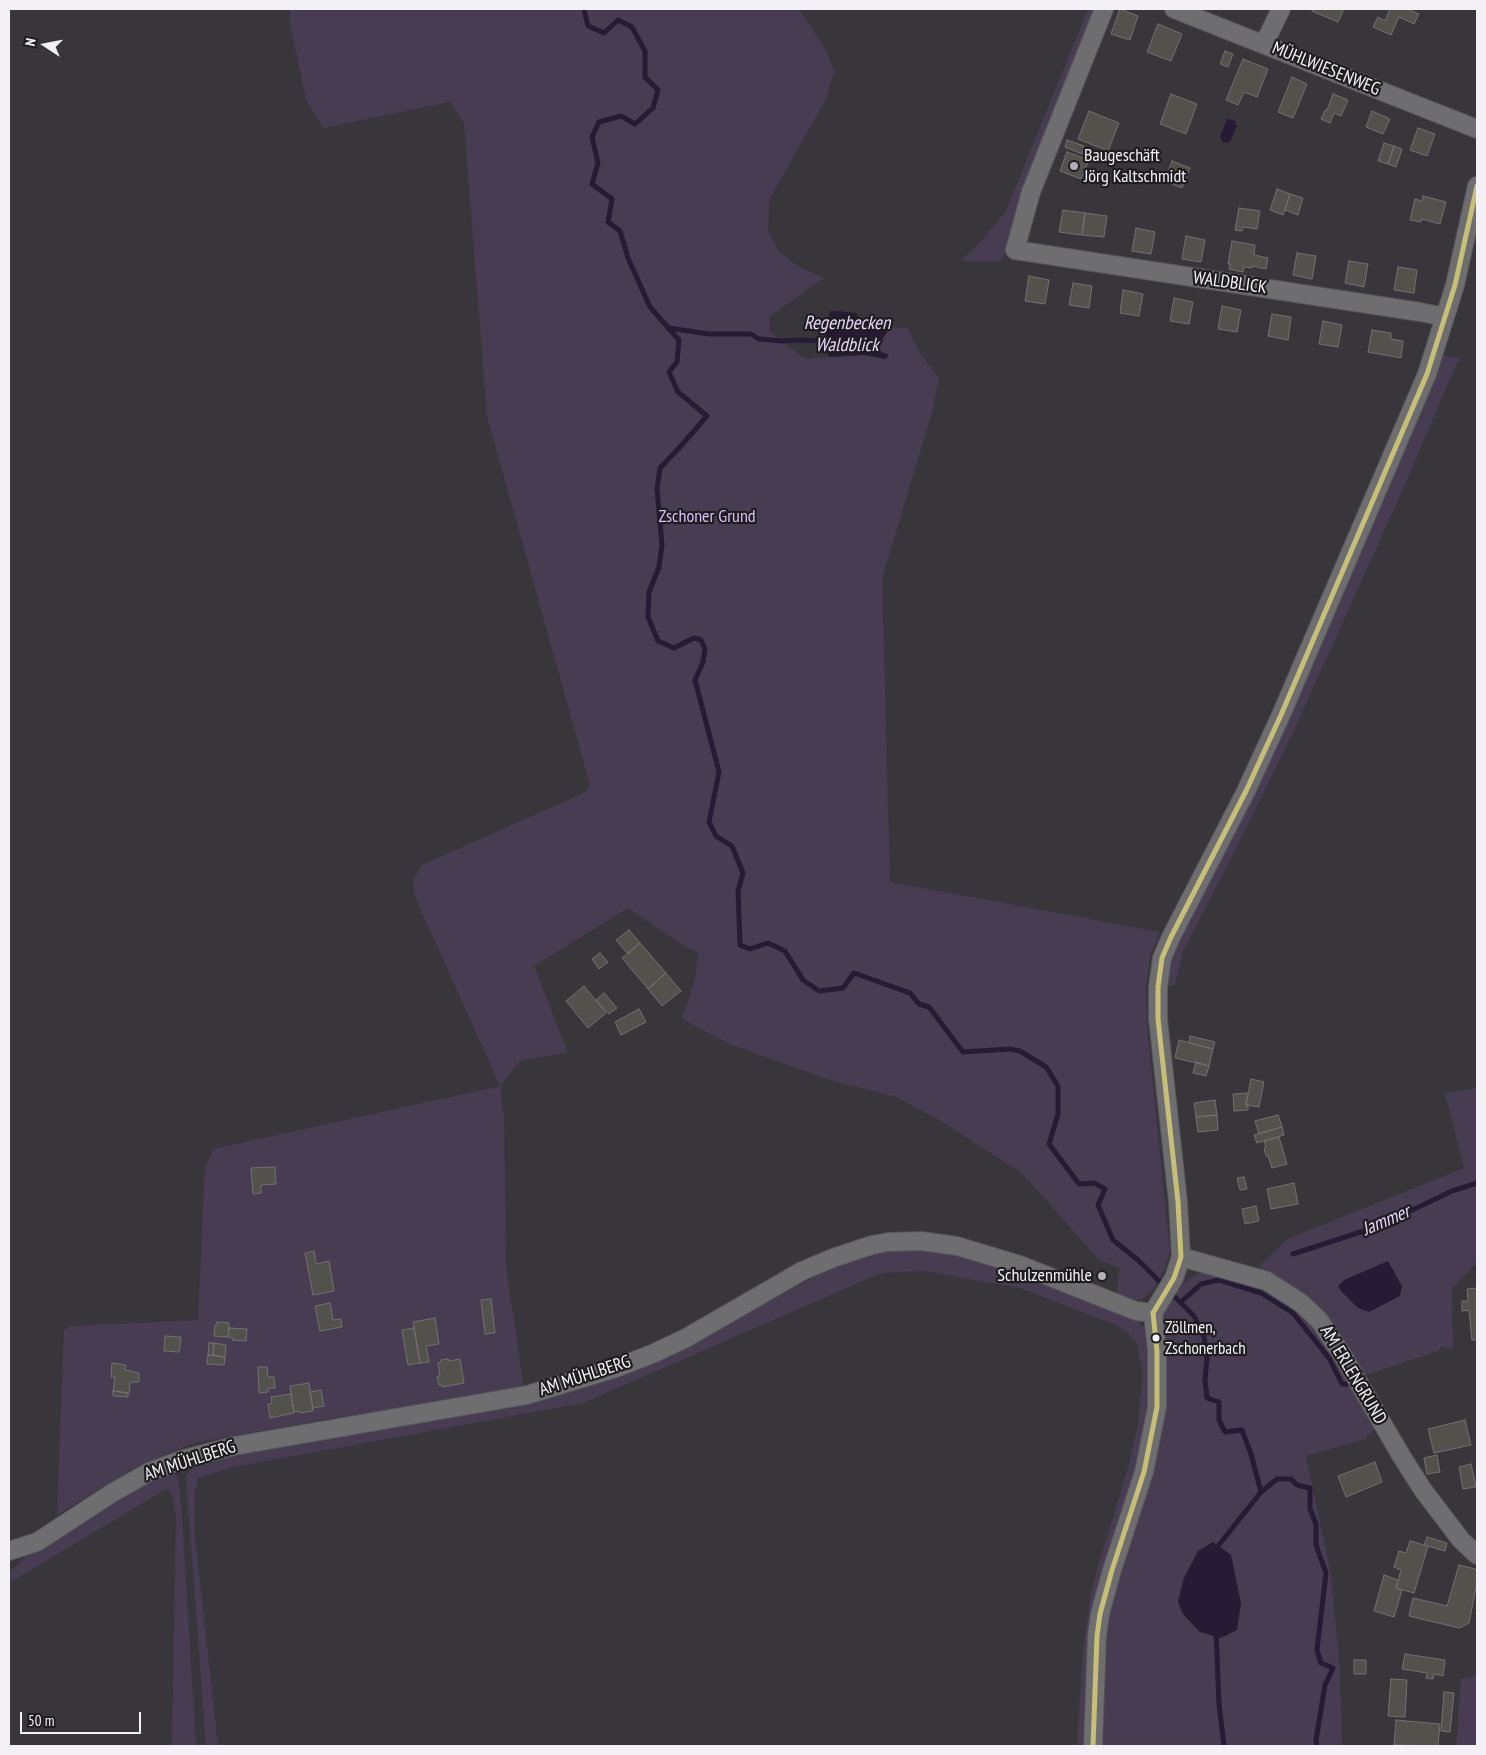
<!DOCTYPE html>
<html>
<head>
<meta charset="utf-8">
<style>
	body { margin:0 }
	#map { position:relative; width:1486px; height:1755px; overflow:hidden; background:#38363a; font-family:"PT Sans Narrow",sans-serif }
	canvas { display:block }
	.frame { position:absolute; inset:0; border:10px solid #f3f1f6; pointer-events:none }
	.north { position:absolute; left:20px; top:20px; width:50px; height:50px; -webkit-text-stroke:4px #1e1d20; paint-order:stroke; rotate:281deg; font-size:14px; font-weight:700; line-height:20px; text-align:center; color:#f3f1f6 }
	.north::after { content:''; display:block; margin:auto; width:18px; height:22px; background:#f3f1f6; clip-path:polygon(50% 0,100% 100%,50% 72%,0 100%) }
	.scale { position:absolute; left:20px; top:1712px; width:121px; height:22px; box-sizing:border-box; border:2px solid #f3f1f6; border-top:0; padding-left:6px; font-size:15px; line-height:18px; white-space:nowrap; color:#f3f1f6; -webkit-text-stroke:4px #1e1d20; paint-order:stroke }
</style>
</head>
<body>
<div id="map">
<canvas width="1486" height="1755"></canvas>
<div class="frame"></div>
<div class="north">N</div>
<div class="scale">50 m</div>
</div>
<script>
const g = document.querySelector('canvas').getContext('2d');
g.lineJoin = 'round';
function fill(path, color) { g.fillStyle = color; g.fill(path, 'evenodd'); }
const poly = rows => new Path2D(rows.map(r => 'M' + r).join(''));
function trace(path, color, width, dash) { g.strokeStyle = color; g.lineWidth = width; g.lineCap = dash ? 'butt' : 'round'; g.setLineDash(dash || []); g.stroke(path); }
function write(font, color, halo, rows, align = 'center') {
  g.font = font + ' "PT Sans Narrow",sans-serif'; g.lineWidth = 4.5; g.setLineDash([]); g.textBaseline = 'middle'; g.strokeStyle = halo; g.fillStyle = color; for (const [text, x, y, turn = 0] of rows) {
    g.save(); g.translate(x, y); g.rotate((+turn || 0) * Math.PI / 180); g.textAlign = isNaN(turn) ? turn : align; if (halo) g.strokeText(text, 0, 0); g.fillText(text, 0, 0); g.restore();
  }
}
fill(poly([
	[290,9,799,9,826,50,834,72,826,99,769,200,768,230,779,252,799,267,824,278,770,316,769,331,805,359,864,355,886,359,876,350,890,328,907,328,918,350,939,379,933,408,882,579,890,882,1160,932,1150,956,1146,988,1147,1026,1170,1252,1164,1270,1154,1288,1144,1298,1134,1300,1117,1297,1119,1268,1099,1260,1023,1174,943,1122,896,1097,827,1079,732,1045,682,1019,695,980,698,952,689,949,628,908,534,966,568,1053,521,1060,500,1086,504,1119,506,1267,524,1389,326,1419,193,1443,134,1468,57,1515,64,1330,71,1326,198,1320,205,1167,214,1149,500,1086,415,897,413,880,422,865,586,792,590,785,487,416,464,123,450,102,323,128,306,99,289,19],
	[1088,9,1099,9,1016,231,1001,261,960,261,981,241,1006,211],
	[1441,355,1459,358,1395,507,1294,730,1240,841,1183,951,1175,985,1166,986,1167,966],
	[1477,1088,1477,1262,1452,1289,1453,1350,1441,1346,1439,1351,1363,1376,1259,1270,1262,1263,1287,1239,1464,1168,1445,1093],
	[939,1248,1017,1272,1123,1315,1137,1321,1146,1329,1150,1349,1148,1408,1144,1438,1138,1469,1104,1569,1085,1746,1078,1746,1078,1730,1083,1650,1091,1594,1098,1566,1128,1468,1138,1425,1143,1374,1137,1344,1127,1332,1116,1325,1020,1288,924,1271,881,1273,583,1403,234,1467,198,1478,194,1496,194,1528,218,1746,206,1746,186,1477,194,1463,217,1457,532,1402,691,1343,835,1266,888,1249],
	[1206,1270,1264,1289,1297,1309,1323,1339,1376,1427,1365,1439,1306,1456,1331,1575,1340,1671,1342,1746,1099,1746,1107,1616,1149,1473,1161,1318,1171,1297,1187,1280],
	[1213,1542,1231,1555,1221,1638,1200,1632,1183,1614,1178,1601,1184,1578,1198,1551],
	[172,1471,177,1476,179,1485,182,1516,196,1746,172,1746,176,1518,172,1495,166,1489,9,1583,9,1571,17,1566,27,1554,117,1496],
	[1477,1675,1477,1746,1456,1746,1461,1679]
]), '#483c53');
fill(poly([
	[1227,119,1234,120,1237,126,1231,140,1227,143,1223,142,1220,137],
	[830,311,838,311,856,313,863,322,883,323,889,328,876,350,889,355,886,359,864,355,829,357,824,341],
	[1388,1261,1402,1286,1400,1296,1369,1312,1358,1308,1341,1291,1338,1286,1344,1280],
	[1213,1542,1231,1555,1241,1603,1237,1630,1221,1638,1200,1632,1183,1614,1178,1602,1184,1578,1198,1551]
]), '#271a34');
trace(poly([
	[584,9,588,26,604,33,618,20,632,27,645,51,645,77,658,90,653,108,635,124,621,116,599,122,592,137,598,163,592,184,612,199,608,222,620,231,628,258,650,307,679,340,677,362,669,372,678,392,707,416,680,447,660,468,657,489,662,545,659,567,649,592,648,617,658,641,674,648,694,638,701,640,705,649,703,662,695,680,719,772,709,822,716,836,732,846,743,873,738,891,740,945,750,949,768,943,785,951,803,980,819,991,843,988,854,973,910,993,919,1004,929,1007,963,1052,1009,1049,1020,1051,1046,1067,1058,1086,1058,1114,1049,1144,1079,1184,1094,1183,1105,1189,1098,1205,1113,1240,1138,1260,1194,1316,1204,1337,1207,1357,1205,1381,1207,1398,1219,1402,1219,1420,1225,1432,1242,1430,1251,1454,1261,1492,1277,1479,1291,1479,1297,1485,1310,1488,1310,1509,1316,1524,1316,1545,1326,1573,1317,1650,1321,1663,1333,1668,1325,1685,1316,1740,1317,1746],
	[669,328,709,334,751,334,759,339,783,341,800,340,824,341],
	[1293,1254,1379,1226,1452,1191,1477,1183],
	[1181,1302,1201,1284,1219,1280,1261,1293,1293,1313,1329,1358,1342,1384,1347,1384],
	[1218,1551,1218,1546,1261,1492],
	[1216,1630,1219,1704,1224,1746]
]), '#271a34', 5);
const building = poly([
	[1120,9,1138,16,1130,40,1111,34,1120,9],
	[1313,9,1344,9,1338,22,1312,11,1313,9],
	[1390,9,1407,9,1419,14,1414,24,1399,17,1391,35,1373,27,1378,17,1385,21,1390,9],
	[1158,24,1182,34,1171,61,1147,52,1158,24],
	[1225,51,1233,54,1228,67,1220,64,1225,51],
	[1243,59,1268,69,1257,97,1244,92,1238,105,1226,100,1243,59],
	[1292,77,1307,84,1293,118,1278,112,1292,77],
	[1171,94,1197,104,1186,134,1160,124,1171,94],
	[1333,94,1348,100,1341,116,1334,113,1330,123,1321,119,1325,110,1327,110,1333,94],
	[1089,111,1119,123,1108,151,1078,139,1089,111],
	[1372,111,1390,119,1383,134,1366,127,1372,111],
	[1418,128,1435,134,1427,156,1410,150,1418,128],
	[1067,140,1084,146,1082,154,1065,147,1067,140],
	[1384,143,1394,146,1388,164,1378,161,1384,143],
	[1394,146,1402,149,1396,167,1388,164,1394,146],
	[1067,152,1089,160,1081,179,1060,171,1067,152],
	[1172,161,1190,168,1182,188,1164,181,1172,161],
	[1277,189,1290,194,1283,215,1270,210,1277,189],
	[1290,194,1303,198,1298,215,1285,210,1290,194],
	[1423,196,1446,202,1440,224,1422,219,1421,222,1410,220,1415,199,1422,201,1423,196],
	[1239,208,1260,211,1257,229,1243,227,1242,231,1235,230,1239,208],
	[1063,210,1085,213,1082,235,1059,232,1063,210],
	[1085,213,1107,216,1104,237,1082,235,1085,213],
	[1136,228,1155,232,1151,254,1132,251,1136,228],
	[1186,236,1205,240,1201,262,1182,259,1186,236],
	[1232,241,1255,245,1254,255,1268,258,1266,269,1252,266,1252,268,1244,267,1243,272,1229,269,1230,264,1228,264,1232,241],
	[1297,253,1316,256,1312,279,1293,275,1297,253],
	[1349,261,1368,264,1364,287,1345,283,1349,261],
	[1398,267,1417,270,1414,293,1394,290,1398,267],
	[1029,276,1049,280,1045,304,1025,301,1029,276],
	[1073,283,1092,286,1089,308,1069,305,1073,283],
	[1123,290,1143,294,1139,316,1120,313,1123,290],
	[1174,298,1193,302,1189,324,1170,321,1174,298],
	[1222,306,1241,310,1237,332,1218,329,1222,306],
	[1272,314,1291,317,1288,340,1268,336,1272,314],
	[1323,321,1342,325,1338,347,1319,344,1323,321],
	[1372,330,1391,333,1391,339,1403,341,1401,358,1368,352,1372,330],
	[629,930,640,943,628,954,616,940,629,930],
	[640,943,666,973,648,989,622,958,640,943],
	[600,953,608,962,599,969,592,959,600,953],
	[666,973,681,991,662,1006,648,989,666,973],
	[584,986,606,1013,588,1028,566,1001,584,986],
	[604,993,617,1008,609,1014,596,1000,604,993],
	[639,1009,646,1022,621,1035,615,1022,639,1009],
	[1190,1036,1215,1042,1213,1049,1189,1043,1190,1036],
	[1179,1040,1213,1049,1209,1066,1175,1058,1179,1040],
	[1196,1062,1209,1066,1206,1076,1193,1073,1196,1062],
	[1251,1079,1264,1082,1259,1107,1246,1105,1251,1079],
	[1248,1093,1246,1105,1248,1105,1248,1110,1234,1111,1233,1094,1248,1093],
	[1215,1100,1217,1115,1196,1117,1194,1103,1215,1100],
	[1217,1115,1218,1130,1198,1132,1196,1117,1217,1115],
	[1278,1115,1282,1127,1259,1134,1255,1121,1278,1115],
	[1282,1127,1284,1135,1257,1143,1254,1135,1282,1127],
	[1279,1137,1287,1164,1272,1168,1268,1156,1266,1156,1264,1148,1266,1147,1264,1141,1279,1137],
	[275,1167,276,1184,261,1185,261,1193,253,1194,251,1168,275,1167],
	[1244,1177,1247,1189,1240,1190,1237,1178,1244,1177],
	[1294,1183,1298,1204,1271,1209,1267,1189,1294,1183],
	[1256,1206,1259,1221,1245,1224,1242,1209,1256,1206],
	[314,1251,316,1264,329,1261,334,1291,313,1295,305,1253,314,1251],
	[1477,1288,1477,1340,1472,1340,1469,1310,1462,1311,1462,1301,1468,1301,1467,1289,1477,1288],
	[491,1299,495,1333,485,1334,481,1300,491,1299],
	[330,1303,333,1320,341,1319,342,1327,320,1331,315,1306,330,1303],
	[435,1318,439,1344,426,1346,429,1362,420,1363,413,1322,435,1318],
	[217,1322,229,1323,228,1337,214,1336,215,1325,217,1325,217,1322],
	[229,1328,247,1329,246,1341,232,1340,233,1338,228,1337,229,1328],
	[414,1328,420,1363,408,1365,402,1330,414,1328],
	[165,1336,181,1337,179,1352,164,1351,165,1336],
	[209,1343,214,1343,213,1355,208,1355,209,1343],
	[214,1343,226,1345,225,1357,213,1355,214,1343],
	[208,1355,225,1357,224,1365,207,1364,208,1355],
	[448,1359,449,1361,460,1359,464,1383,442,1387,442,1385,439,1385,437,1376,440,1376,438,1363,441,1362,441,1360,448,1359],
	[112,1363,126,1365,125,1370,139,1373,139,1382,130,1382,129,1393,113,1391,115,1377,111,1377,112,1363],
	[258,1367,267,1367,268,1377,274,1377,275,1388,268,1388,268,1392,259,1393,258,1367],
	[309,1383,313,1411,300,1413,299,1411,294,1412,290,1386,309,1383],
	[321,1390,324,1406,313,1408,310,1392,321,1390],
	[113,1391,128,1393,128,1397,113,1396,113,1391],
	[291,1394,294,1413,270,1418,268,1404,272,1403,271,1397,291,1394],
	[1465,1420,1471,1445,1434,1453,1428,1429,1465,1420],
	[1437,1455,1440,1472,1427,1474,1424,1458,1437,1455],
	[1375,1462,1382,1482,1346,1497,1338,1476,1375,1462],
	[1471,1464,1476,1487,1463,1489,1459,1467,1471,1464],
	[1427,1537,1447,1543,1445,1551,1424,1545,1427,1537],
	[1410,1541,1428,1546,1414,1593,1396,1588,1401,1570,1394,1567,1399,1551,1406,1553,1410,1541],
	[1459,1565,1475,1569,1477,1571,1477,1582,1469,1623,1459,1628,1409,1616,1413,1598,1447,1606,1459,1565],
	[1384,1575,1398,1580,1396,1588,1402,1590,1394,1617,1374,1611,1384,1575],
	[1405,1654,1445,1660,1443,1676,1434,1674,1433,1679,1426,1678,1427,1673,1402,1669,1405,1654],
	[1354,1660,1366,1660,1366,1674,1354,1674,1354,1660],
	[1391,1679,1407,1680,1405,1717,1388,1716,1391,1679],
	[1444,1692,1454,1693,1450,1732,1441,1731,1444,1692],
	[1396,1720,1440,1724,1438,1746,1394,1745,1396,1720]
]);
fill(building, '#53514c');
trace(building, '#727172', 1);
const minor = poly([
	[1104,9,1031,192,1015,250,1420,312,1445,317],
	[1174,9,1477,129],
	[1264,44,1281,9],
	[1181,1257,1267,1281,1301,1303,1319,1320,1343,1356,1402,1457,1423,1490,1461,1540,1477,1555],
	[1153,1313,1174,1278,1181,1257,1178,1202,1158,1019,1158,987,1162,958,1171,937,1246,791,1281,715,1427,374,1455,285,1477,186],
	[9,1551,37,1542,112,1493,149,1472,181,1460,234,1446,527,1395,613,1369,652,1354,686,1338,802,1271,833,1258,872,1245,889,1242,921,1241,957,1246,1020,1265,1136,1311,1153,1313],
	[1093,1746,1097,1636,1100,1614,1112,1570,1144,1472,1157,1407,1157,1351,1153,1313]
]);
trace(minor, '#565558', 20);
trace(minor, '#6e6d70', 18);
trace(poly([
	[1153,1313,1174,1278,1181,1257,1178,1202,1158,1019,1158,987,1162,958,1171,937,1246,791,1281,715,1427,374,1455,285,1477,186],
	[1093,1746,1097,1636,1100,1614,1112,1570,1144,1472,1157,1407,1157,1351,1153,1313]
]), '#c7be77', 5);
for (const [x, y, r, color] of [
	[1074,166,5,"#b2b0b4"],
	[1102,1276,5,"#b2b0b4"],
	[1156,1338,4.5,"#f3f1f6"]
]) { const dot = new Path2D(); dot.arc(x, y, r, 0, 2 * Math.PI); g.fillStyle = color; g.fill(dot); trace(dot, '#1e1d20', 2); }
write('17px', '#f3f1f6', '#1e1d20', [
	["Zöllmen,",1165,1328],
	["Zschonerbach",1165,1349]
], 'left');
write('18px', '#f3f1f6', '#1e1d20', [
	["MÜHLWIESENWEG",1326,69,22],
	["WALDBLICK",1230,283,8],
	["AM ERLENGRUND",1353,1375,59],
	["AM MÜHLBERG",585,1376,-18],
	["AM MÜHLBERG",190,1461,-18]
]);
write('18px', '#f3f1f6', '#1e1d20', [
	["Baugeschäft",1084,156],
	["Jörg Kaltschmidt",1084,177],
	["Schulzenmühle",1092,1276,"right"]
], 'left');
write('18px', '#dabef9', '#1e1d20', [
	["Zschoner Grund",707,517]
]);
write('italic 19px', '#e6d5f9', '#1e1d20', [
	["Regenbecken",847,324],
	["Waldblick",847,346],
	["Jammer",1386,1221,-23]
]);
</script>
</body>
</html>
